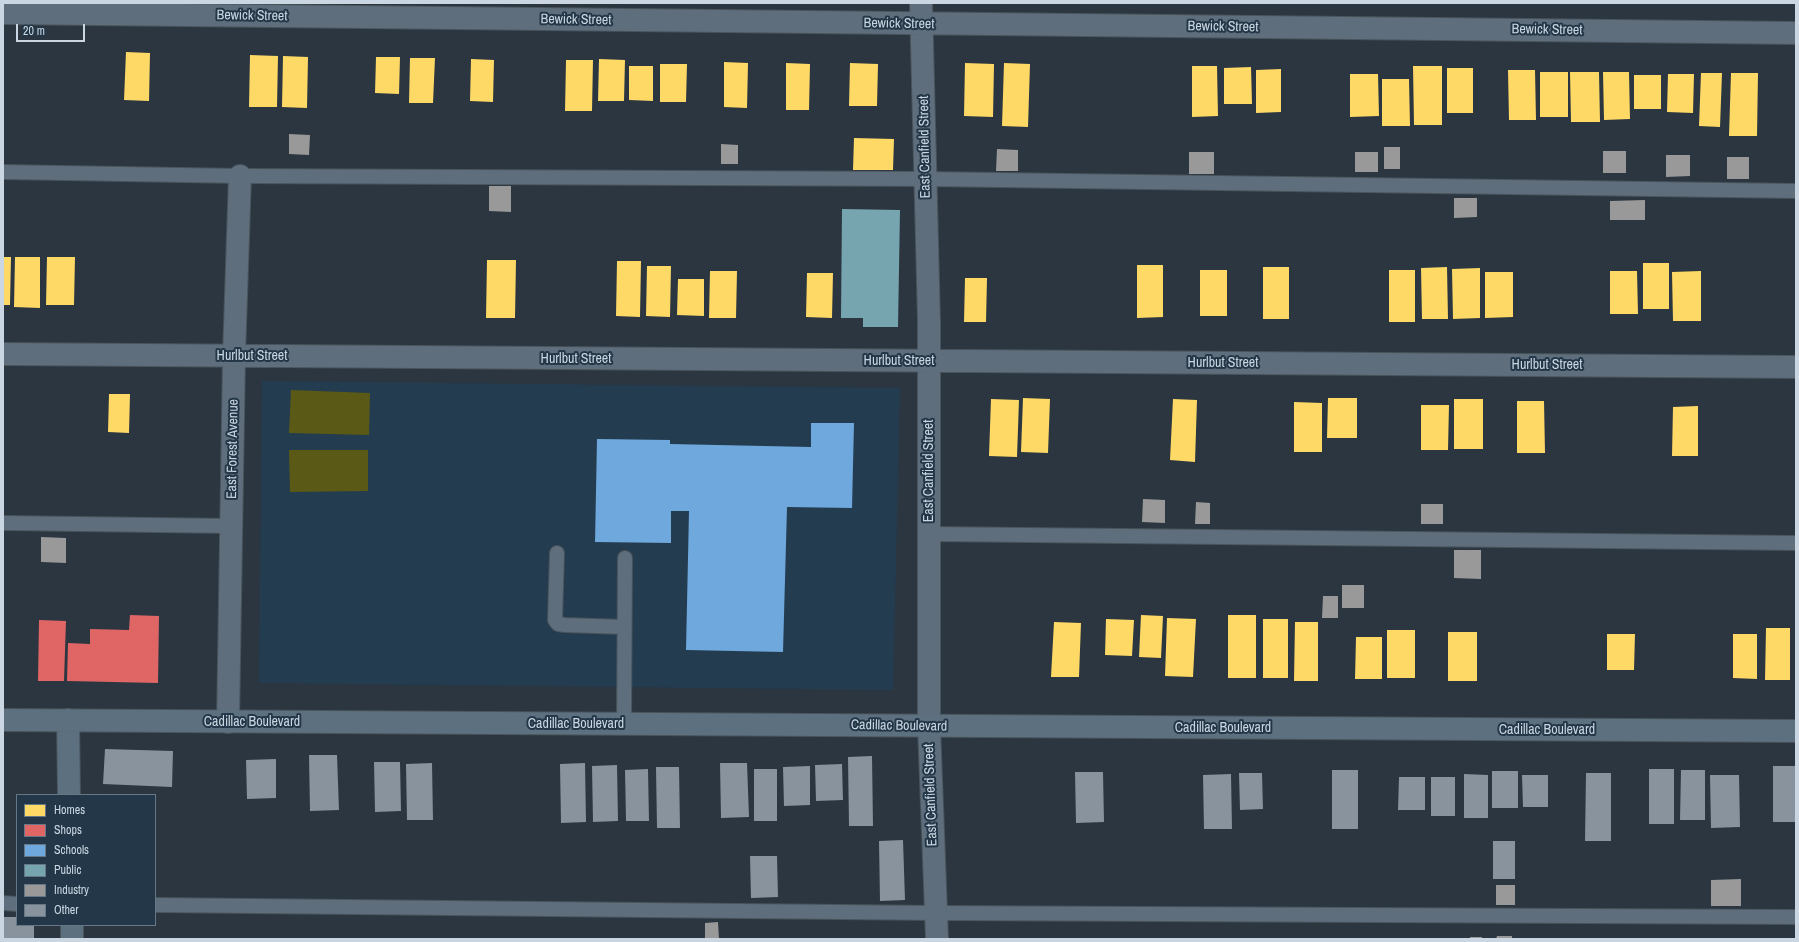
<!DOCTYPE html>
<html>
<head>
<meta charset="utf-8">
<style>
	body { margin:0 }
	#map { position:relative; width:1799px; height:942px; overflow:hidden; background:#2b3640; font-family:"Archivo Narrow",sans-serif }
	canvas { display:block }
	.frame { position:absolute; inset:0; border:4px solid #cad6e1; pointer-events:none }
	.legend { position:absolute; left:16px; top:794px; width:140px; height:132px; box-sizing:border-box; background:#233748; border:1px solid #667785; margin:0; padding:5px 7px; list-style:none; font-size:12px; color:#cad6e1 }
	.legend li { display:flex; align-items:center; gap:8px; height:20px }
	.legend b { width:20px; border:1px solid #667785 }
	.scale { position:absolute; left:16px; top:24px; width:69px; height:18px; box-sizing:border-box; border:2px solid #cad6e1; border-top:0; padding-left:5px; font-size:12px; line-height:14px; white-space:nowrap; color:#cad6e1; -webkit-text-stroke:3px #233748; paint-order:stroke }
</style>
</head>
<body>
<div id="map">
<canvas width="1799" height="942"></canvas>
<div class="frame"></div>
<ul class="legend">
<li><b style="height:11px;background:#ffd966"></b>Homes</li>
<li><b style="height:11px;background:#e06666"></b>Shops</li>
<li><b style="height:11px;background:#6fa8dc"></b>Schools</li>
<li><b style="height:11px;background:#76a5af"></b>Public</li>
<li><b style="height:11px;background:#999"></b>Industry</li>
<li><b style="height:11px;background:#88939d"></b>Other</li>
</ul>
<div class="scale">20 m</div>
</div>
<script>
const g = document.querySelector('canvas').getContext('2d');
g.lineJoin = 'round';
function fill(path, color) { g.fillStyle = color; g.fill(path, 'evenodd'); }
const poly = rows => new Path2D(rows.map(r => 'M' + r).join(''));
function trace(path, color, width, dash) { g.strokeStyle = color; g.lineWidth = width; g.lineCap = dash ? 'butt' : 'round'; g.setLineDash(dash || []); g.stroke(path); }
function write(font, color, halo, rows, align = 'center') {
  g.font = font + ' "Archivo Narrow",sans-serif'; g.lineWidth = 4; g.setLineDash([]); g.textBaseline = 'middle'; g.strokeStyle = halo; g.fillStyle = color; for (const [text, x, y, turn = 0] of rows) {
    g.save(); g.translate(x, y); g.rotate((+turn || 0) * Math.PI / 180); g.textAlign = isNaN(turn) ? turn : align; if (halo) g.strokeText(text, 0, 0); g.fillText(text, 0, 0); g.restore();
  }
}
fill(poly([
	[262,381,900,388,893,690,259,683]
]), '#243c50');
fill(poly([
	[291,390,370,393,369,435,289,433],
	[289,450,368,450,368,491,290,492]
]), '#5a5915');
fill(poly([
	[126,52,150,53,149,101,124,100],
	[250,55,278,56,277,107,249,107],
	[283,56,308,57,307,108,282,107],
	[376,57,400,57,399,94,375,93],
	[410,58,435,58,433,103,409,103],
	[471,59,494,60,493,102,470,101],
	[599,59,625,60,624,101,598,101],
	[566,60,593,60,592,111,565,111],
	[724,62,748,63,747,108,724,107],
	[786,63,810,64,809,110,786,110],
	[850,63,878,64,877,106,849,106],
	[965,63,994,64,993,117,964,116],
	[1004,63,1030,64,1028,127,1002,126],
	[660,64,687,64,686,102,660,102],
	[629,66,653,66,653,101,629,100],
	[1192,66,1217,66,1218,116,1192,117],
	[1413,66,1442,66,1442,125,1414,125],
	[1251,67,1252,104,1224,104,1224,68],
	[1447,68,1473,68,1473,113,1447,113],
	[1281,69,1281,112,1256,113,1256,70],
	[1508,70,1535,70,1536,120,1509,120],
	[1540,72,1568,72,1568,117,1540,117],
	[1570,72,1599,72,1600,122,1571,122],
	[1603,72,1629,72,1630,119,1604,120],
	[1701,73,1722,73,1720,127,1699,126],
	[1731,73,1758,73,1757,136,1729,136],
	[1350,74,1378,74,1379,116,1350,117],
	[1668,74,1694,74,1693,113,1667,112],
	[1634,75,1661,75,1661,109,1634,109],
	[1382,79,1409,79,1410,126,1382,126],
	[854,138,894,139,893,170,853,170],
	[3,257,11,257,10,305,3,305],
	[15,257,40,257,40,308,14,307],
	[47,257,75,257,74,305,46,305],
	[487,260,516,260,515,318,486,318],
	[617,261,641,261,640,317,616,316],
	[1643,263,1669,263,1669,309,1643,309],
	[1137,265,1163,265,1163,317,1137,318],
	[647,266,671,266,670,317,646,316],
	[1263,267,1289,267,1289,319,1263,319],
	[1447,267,1448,319,1422,319,1421,268],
	[1480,268,1480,318,1453,319,1452,269],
	[1200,270,1227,270,1227,316,1200,316],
	[1389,270,1415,270,1415,322,1389,322],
	[710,271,737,271,736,318,709,318],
	[1610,271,1637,271,1638,314,1610,314],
	[1701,271,1701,321,1673,321,1672,272],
	[1485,272,1513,272,1513,317,1485,318],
	[807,273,833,273,832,318,806,317],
	[965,278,987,278,986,322,964,322],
	[678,279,704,279,704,316,677,315],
	[109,394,130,394,129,433,108,432],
	[1023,398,1050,399,1048,453,1021,452],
	[1328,398,1357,398,1357,438,1327,438],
	[991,399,1019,400,1017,457,989,456],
	[1173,399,1197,400,1195,462,1170,460],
	[1454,399,1483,399,1483,449,1454,449],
	[1517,401,1544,401,1545,453,1517,453],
	[1294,402,1322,403,1322,452,1294,452],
	[1421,405,1449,405,1448,450,1421,450],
	[1698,406,1698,456,1672,456,1673,407],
	[1141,615,1163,616,1161,658,1139,657],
	[1228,615,1256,615,1256,678,1228,678],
	[1167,618,1196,619,1193,677,1165,676],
	[1106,619,1134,620,1132,656,1105,655],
	[1263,619,1288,619,1288,678,1263,678],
	[1054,622,1081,623,1079,677,1051,677],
	[1295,622,1318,622,1318,681,1294,681],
	[1766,628,1790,628,1790,680,1765,680],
	[1387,630,1415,630,1415,678,1387,678],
	[1448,632,1477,632,1477,681,1448,681],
	[1607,634,1635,634,1634,670,1607,670],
	[1733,634,1757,634,1757,679,1733,678],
	[1356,637,1382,637,1382,679,1355,679]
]), '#ffd966');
fill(poly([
	[130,615,159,616,158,683,67,681,68,643,90,644,90,629,129,630],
	[39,620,66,621,64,681,38,681]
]), '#e06666');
fill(poly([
	[811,423,854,423,852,508,787,507,783,652,686,650,689,511,671,511,671,543,595,542,597,439,670,440,670,444,811,447]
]), '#6fa8dc');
fill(poly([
	[842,209,900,210,898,327,863,327,863,318,841,318]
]), '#76a5af');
fill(poly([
	[289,134,310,135,309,155,289,154],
	[721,144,738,145,738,164,721,164],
	[1384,147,1400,147,1400,169,1384,169],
	[997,149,1018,150,1018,171,996,171],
	[1603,151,1626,151,1626,173,1603,173],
	[1189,152,1214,152,1214,174,1189,174],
	[1355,152,1378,152,1378,172,1355,172],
	[1666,155,1690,155,1690,176,1666,177],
	[1727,157,1749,157,1749,179,1727,179],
	[489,186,511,186,511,212,489,211],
	[1454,198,1477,198,1477,217,1454,218],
	[1645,200,1645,220,1610,220,1610,201],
	[1143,499,1165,500,1165,523,1142,522],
	[1196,502,1210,503,1210,524,1195,524],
	[1421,504,1443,504,1443,524,1421,524],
	[41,537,66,538,66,563,41,562],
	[1454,550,1481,550,1481,579,1454,578],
	[1342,585,1364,585,1364,608,1342,608],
	[1323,596,1338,596,1338,618,1322,618],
	[1741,879,1741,906,1711,906,1711,880],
	[1496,885,1515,885,1515,905,1496,905],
	[718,922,719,939,705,939,705,923],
	[1497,936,1512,936,1512,939,1496,939],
	[1470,937,1482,937,1482,939,1470,939]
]), '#999');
fill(poly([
	[105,749,173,751,172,787,103,784],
	[309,755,337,755,339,810,310,811],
	[872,756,873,826,849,826,848,757],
	[276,759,276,798,247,799,246,760],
	[374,762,400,762,401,811,375,812],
	[432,763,433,820,407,820,406,764],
	[585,763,586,822,561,823,560,764],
	[720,763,747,763,749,817,721,818],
	[842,764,843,800,816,801,815,765],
	[617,765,618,821,593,822,592,766],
	[810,766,810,805,784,806,783,767],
	[1773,766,1796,766,1796,822,1773,822],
	[656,767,679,767,680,828,657,828],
	[648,769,649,821,626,821,625,770],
	[754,769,777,769,777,821,754,821],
	[1649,769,1674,769,1674,824,1649,824],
	[1332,770,1358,770,1358,829,1332,829],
	[1681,770,1705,770,1705,820,1680,820],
	[1492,771,1518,771,1518,808,1492,808],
	[1075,772,1103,772,1104,822,1076,823],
	[1239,773,1262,773,1263,809,1240,810],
	[1586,773,1611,773,1611,841,1585,841],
	[1231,774,1232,829,1204,829,1203,775],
	[1464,774,1488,775,1488,818,1464,818],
	[1522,775,1548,775,1548,807,1523,807],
	[1710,775,1739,775,1740,827,1711,828],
	[1399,777,1425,777,1425,810,1398,810],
	[1431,777,1455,777,1455,816,1431,816],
	[903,840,905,900,880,901,879,841],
	[1493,841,1515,841,1515,879,1493,879],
	[750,856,777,856,778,897,751,898],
	[3,917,17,917,17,925,34,925,34,939,3,939]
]), '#88939d');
const lane = poly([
	[3,172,240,176,926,179,1796,191],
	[3,523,231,526],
	[929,534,1796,543],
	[557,553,555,620,558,624,565,625,624,627],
	[624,724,625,558],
	[3,903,17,904],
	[155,905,936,913,1796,917]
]);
const street = poly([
	[921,3,929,322,929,726,937,939],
	[3,13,1796,33],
	[3,354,1796,367],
	[228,722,234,356,240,176]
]);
const secondary = poly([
	[3,720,1796,731],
	[68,720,69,795],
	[72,925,72,939]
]);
trace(lane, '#49535b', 16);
trace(street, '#49535b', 24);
trace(secondary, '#49535b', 24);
trace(lane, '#5e6e7c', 14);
trace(street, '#5e6e7c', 22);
trace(secondary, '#5d707f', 22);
write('14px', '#cad6e1', '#233748', [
	["Bewick Street",252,16,1],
	["Bewick Street",576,20,1],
	["Bewick Street",899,24,1],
	["Bewick Street",1223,27,1],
	["Bewick Street",1547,30,1],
	["East Canfield Street",925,147,-91],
	["Hurlbut Street",252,356],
	["Hurlbut Street",576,359],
	["Hurlbut Street",899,361],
	["Hurlbut Street",1223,363],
	["Hurlbut Street",1547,365],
	["East Forest Avenue",233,449,-89],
	["East Canfield Street",929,471,-90],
	["Cadillac Boulevard",252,722],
	["Cadillac Boulevard",576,724],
	["Cadillac Boulevard",899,726,1],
	["Cadillac Boulevard",1223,728],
	["Cadillac Boulevard",1547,730],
	["East Canfield Street",931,795,-92]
]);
</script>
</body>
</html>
